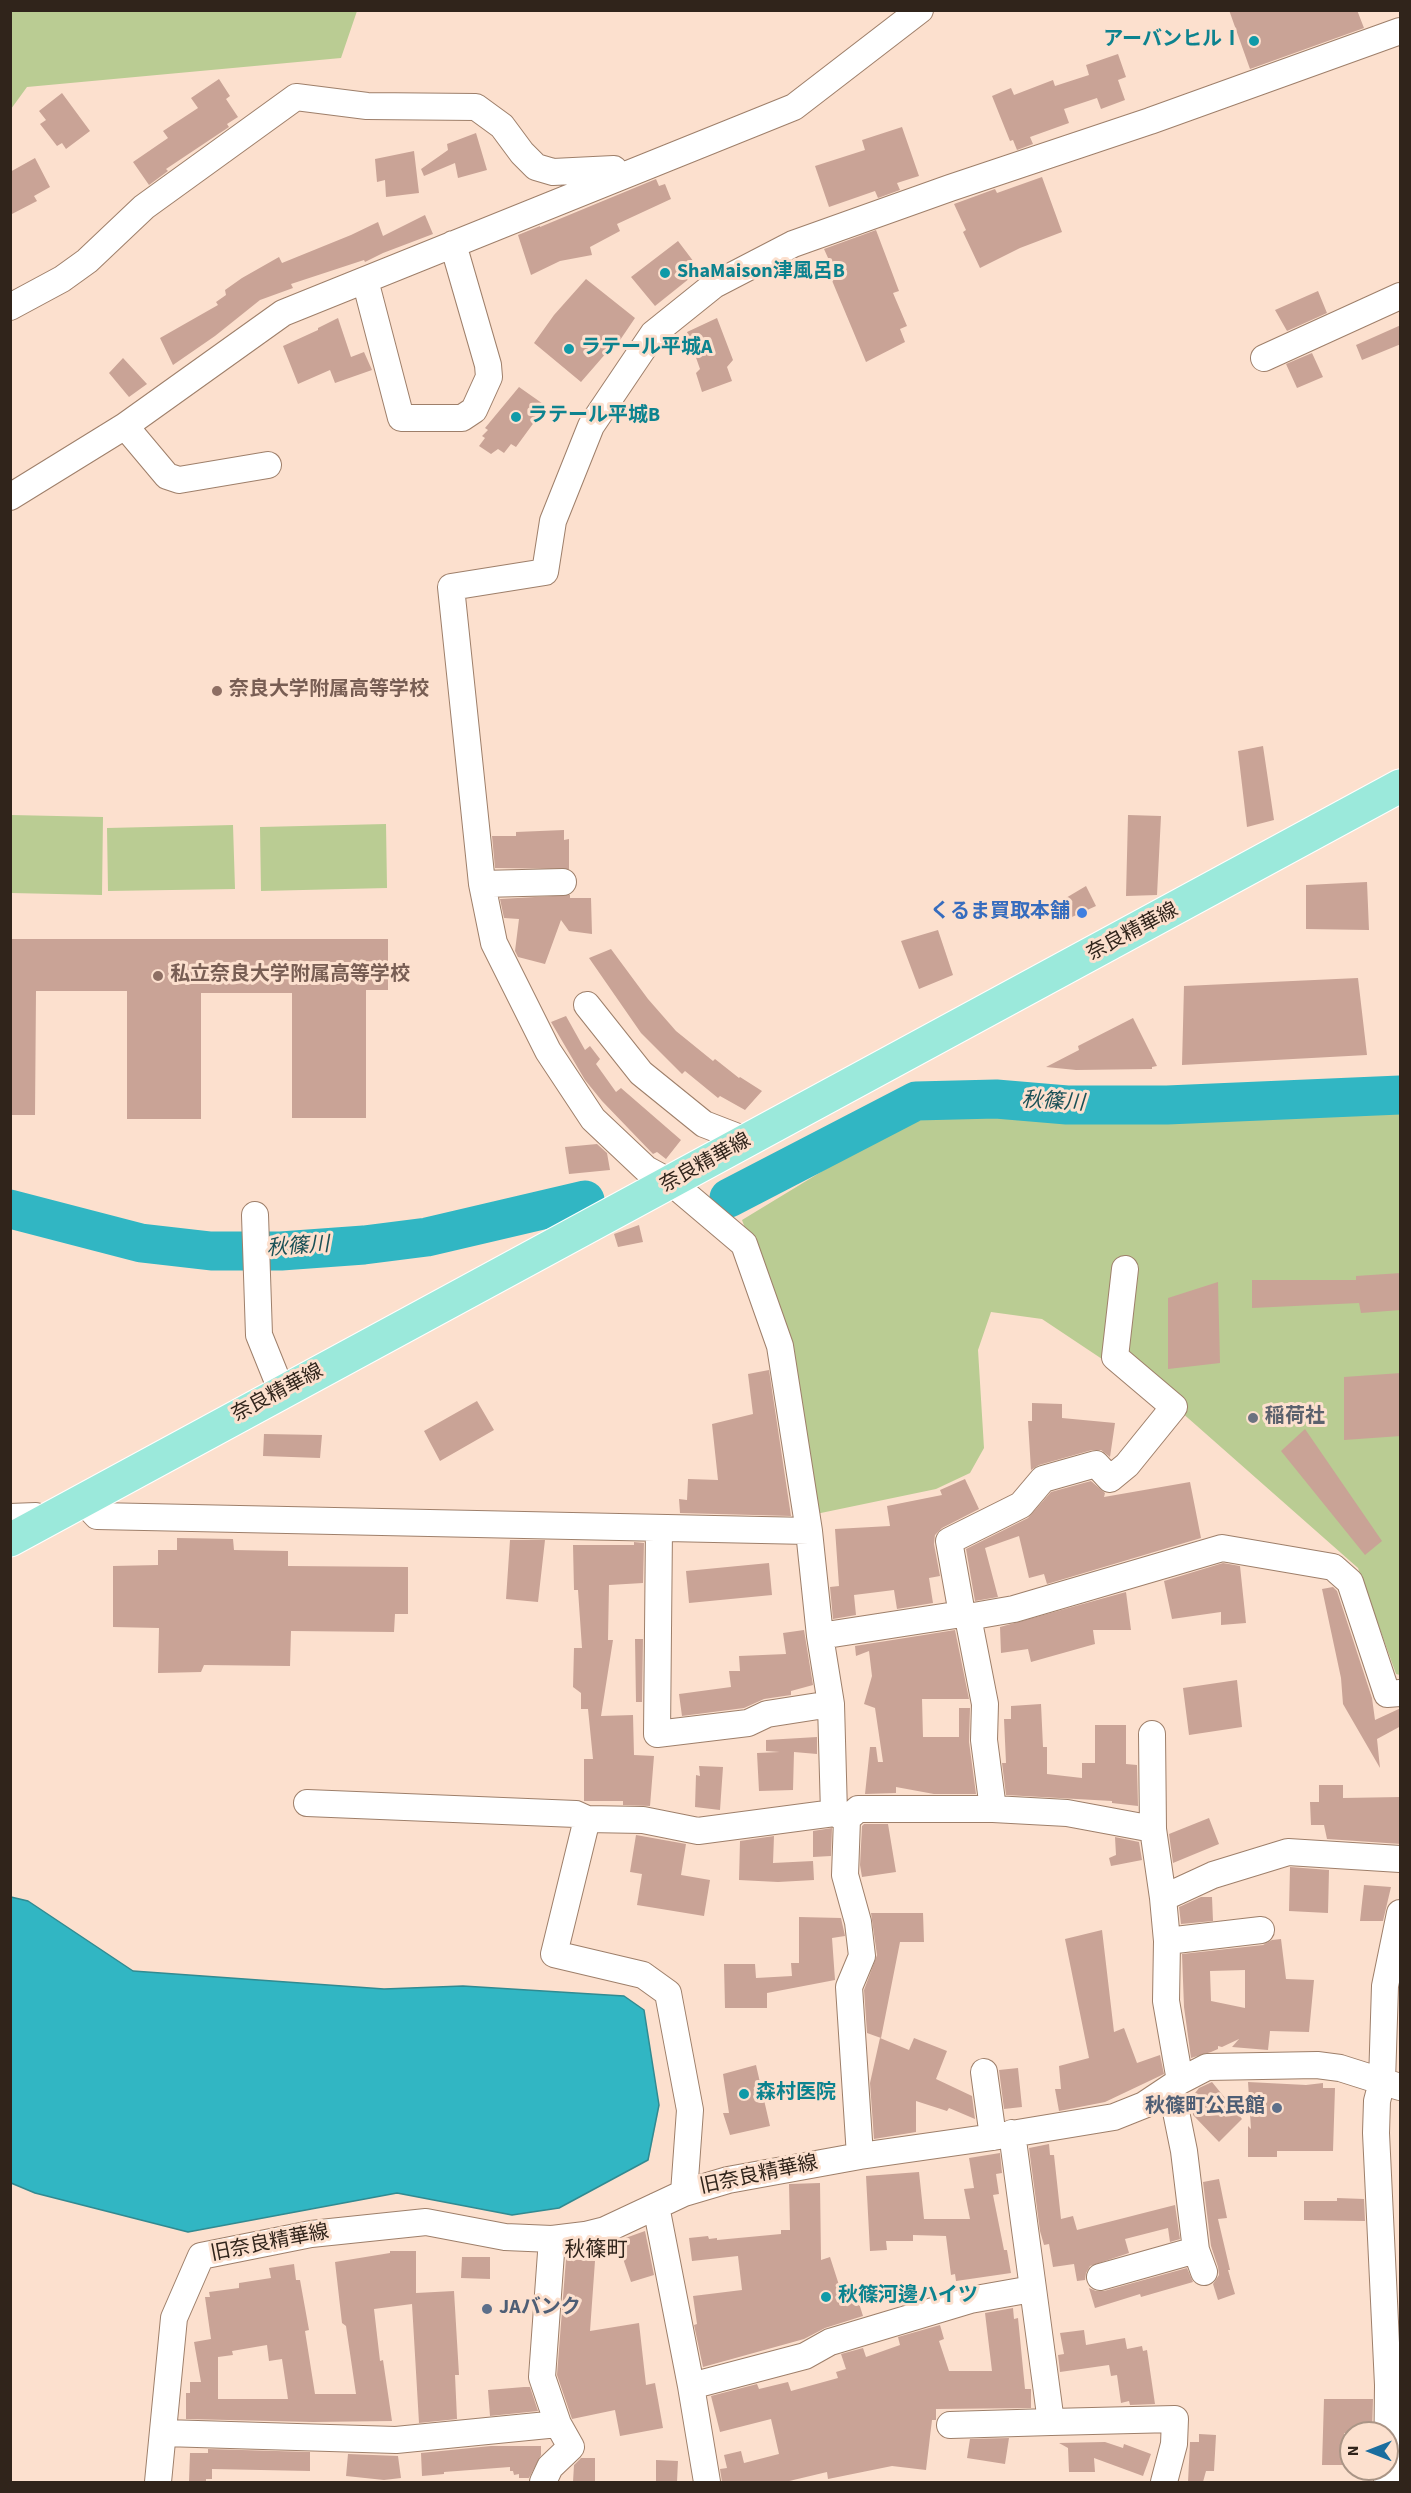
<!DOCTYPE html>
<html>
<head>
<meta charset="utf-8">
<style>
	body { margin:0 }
	#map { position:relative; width:1411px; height:2493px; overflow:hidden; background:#fce0ce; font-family:"Source Sans 3",sans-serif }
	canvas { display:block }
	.frame { position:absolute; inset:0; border:12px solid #30241b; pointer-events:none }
	.north { position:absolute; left:1339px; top:2421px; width:60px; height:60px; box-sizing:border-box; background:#fce0ce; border:2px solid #aa9586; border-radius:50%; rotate:270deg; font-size:16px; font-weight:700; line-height:24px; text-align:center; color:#30241b }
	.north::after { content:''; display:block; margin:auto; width:21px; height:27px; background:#1a6d9e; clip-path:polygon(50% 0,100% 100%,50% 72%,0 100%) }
</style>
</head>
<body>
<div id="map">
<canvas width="1411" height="2493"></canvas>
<div class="frame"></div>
<div class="north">N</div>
</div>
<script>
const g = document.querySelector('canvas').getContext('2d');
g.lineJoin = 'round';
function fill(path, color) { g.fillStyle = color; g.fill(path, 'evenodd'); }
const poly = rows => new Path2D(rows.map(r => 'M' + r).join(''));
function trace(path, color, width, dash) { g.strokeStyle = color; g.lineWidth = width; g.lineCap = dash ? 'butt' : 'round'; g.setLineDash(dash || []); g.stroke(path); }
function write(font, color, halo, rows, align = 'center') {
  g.font = font + ' "Source Sans 3","Noto Sans JP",sans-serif'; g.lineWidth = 6; g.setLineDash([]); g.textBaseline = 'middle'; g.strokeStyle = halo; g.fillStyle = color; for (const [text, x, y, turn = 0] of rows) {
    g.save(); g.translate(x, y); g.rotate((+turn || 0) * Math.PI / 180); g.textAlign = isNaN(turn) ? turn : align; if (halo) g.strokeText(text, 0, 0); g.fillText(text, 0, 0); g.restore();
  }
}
fill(poly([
	[11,10,357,10,357,11,341,58,27,87,11,109],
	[11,815,103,817,102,895,11,893],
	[386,824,387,888,261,891,260,827],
	[233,825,235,889,108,891,107,828],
	[1400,1103,1400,1675,1396,1674,1358,1568,1180,1411,1042,1319,991,1312,978,1350,984,1448,970,1473,936,1489,816,1514,785,1338,742,1220,918,1113,938,1108,1105,1113]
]), '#bacc93');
const water = poly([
	[11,1897,28,1901,133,1971,384,1989,463,1986,624,1996,644,2010,659,2105,648,2160,559,2208,512,2215,397,2193,188,2232,35,2193,11,2183,11,1897]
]);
fill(water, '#31b6c3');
trace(water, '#318a91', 1.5);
trace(poly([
	[729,1198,916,1101,996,1099,1067,1105,1167,1105,1400,1095],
	[10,1209,141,1243,211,1251,281,1251,364,1245,427,1237,585,1200]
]), '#31b6c3', 39);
fill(poly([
	[1229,10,1357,10,1364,28,1250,69],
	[1118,54,1126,77,1118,80,1125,100,1101,109,1097,98,1064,109,1069,123,1030,137,1033,144,1017,150,1013,140,1010,141,992,96,1011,88,1014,95,1053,80,1055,86,1089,75,1086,65],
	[219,79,230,96,226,99,238,117,227,124,229,127,166,169,168,171,149,185,133,162,168,138,163,131,198,108,191,98],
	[62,93,90,131,66,149,62,143,57,146,40,124,46,120,39,111],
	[902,127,919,176,897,183,900,190,878,198,875,191,829,207,815,166,865,150,862,140],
	[476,133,487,170,458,178,455,163,424,176,421,169,448,150,447,144],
	[414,151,419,193,386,197,385,180,377,182,375,159],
	[35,158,50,187,34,196,37,201,10,215,10,172],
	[1042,177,1062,232,1020,248,980,268,963,232,966,230,954,204,995,189,997,193],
	[656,179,659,186,665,184,671,199,617,224,620,231,590,247,592,255,560,261,531,275,518,235,540,226,540,227],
	[425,215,433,234,383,253,365,262,364,260,291,284,293,288,260,300,215,336,173,365,160,338,218,305,216,302,226,295,225,290,242,278,279,257,282,263,351,235,378,222,383,236],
	[876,230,899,291,893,293,907,326,900,329,905,342,866,362,828,271,833,269,824,249],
	[678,241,700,270,655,306,631,277],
	[586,279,635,318,616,346,614,344,581,382,534,343,554,315],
	[1318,291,1327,313,1287,331,1275,310],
	[338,318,351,357,364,352,372,370,335,383,330,370,298,384,283,346,318,330,318,328],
	[717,318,733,360,727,367,732,381,702,392,696,373,700,369,687,332],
	[1401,325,1401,344,1362,360,1356,345],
	[1312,353,1323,377,1297,388,1286,364],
	[123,358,147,384,129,397,109,373],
	[519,387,546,406,516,447,511,444,504,453,498,449,491,454,479,446,485,438,482,436,488,430,485,428],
	[1263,746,1274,820,1247,827,1238,751],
	[1128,815,1161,816,1157,895,1126,896],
	[564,830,564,840,569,839,569,869,495,868,492,836,516,836,516,832],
	[1367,882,1369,930,1306,929,1306,885],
	[1086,886,1096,906,1061,922,1054,905],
	[570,895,570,898,591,898,592,934,569,931,561,920,545,964,518,957,515,951,519,919,504,918,500,899],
	[938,930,953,975,919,989,901,941],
	[10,939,388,939,388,990,366,990,366,1118,292,1118,292,993,201,993,201,1119,127,1119,127,991,36,991,35,1115,10,1115],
	[611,949,648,999,676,1031,713,1061,715,1059,739,1078,740,1077,762,1091,745,1110,720,1096,718,1098,685,1071,682,1074,641,1033,589,958],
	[1358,978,1367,1055,1182,1065,1184,986],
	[566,1016,585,1050,590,1046,600,1059,596,1064,616,1092,621,1088,681,1140,666,1159,657,1152,653,1154,602,1101,585,1080,551,1022],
	[1133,1018,1157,1066,1152,1067,1152,1069,1076,1070,1046,1067,1079,1050,1078,1046],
	[597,1144,607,1153,610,1170,569,1174,565,1147],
	[639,1225,643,1242,618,1247,614,1234],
	[1401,1273,1401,1310,1361,1313,1359,1303,1252,1308,1252,1280,1356,1280,1356,1276],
	[1218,1282,1220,1363,1168,1369,1168,1298],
	[769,1370,791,1516,680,1513,679,1499,687,1500,688,1479,718,1480,712,1424,753,1414,748,1374],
	[1401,1373,1401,1436,1344,1440,1344,1377],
	[477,1401,494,1430,440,1461,424,1431],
	[1032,1403,1062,1404,1062,1418,1115,1423,1110,1457,1101,1450,1092,1450,1039,1465,1031,1470,1028,1421,1032,1421],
	[1305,1429,1382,1541,1365,1555,1281,1451],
	[264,1434,322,1435,320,1458,263,1456],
	[965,1479,979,1509,942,1528,935,1535,934,1544,940,1576,929,1578,933,1603,897,1609,894,1590,854,1595,856,1615,833,1619,830,1587,839,1586,835,1529,890,1526,887,1506,942,1495,940,1490],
	[1091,1481,1105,1493,1104,1497,1190,1482,1201,1538,1047,1584,1044,1574,1029,1578,1019,1536,985,1548,998,1597,975,1601,966,1549,1028,1518,1051,1492],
	[177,1538,233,1539,234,1550,288,1551,288,1566,408,1567,408,1614,395,1614,394,1632,291,1631,290,1666,204,1665,201,1672,158,1673,159,1628,113,1627,113,1566,158,1565,158,1550,177,1550],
	[510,1540,545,1540,538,1602,506,1599],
	[634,1542,644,1543,643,1583,609,1585,608,1640,613,1640,601,1716,633,1715,634,1755,654,1756,650,1806,623,1805,623,1801,584,1801,584,1759,593,1759,588,1709,581,1709,581,1693,573,1687,574,1648,582,1648,578,1590,574,1590,573,1545,634,1545],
	[769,1563,772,1595,689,1603,686,1571],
	[1223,1563,1240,1566,1246,1623,1221,1625,1221,1612,1172,1619,1164,1581],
	[1333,1587,1337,1591,1372,1698,1375,1720,1401,1708,1401,1726,1377,1739,1380,1768,1343,1704,1341,1678,1322,1589],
	[1126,1592,1131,1630,1093,1630,1095,1644,1031,1662,1028,1649,1001,1653,1000,1627],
	[804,1630,813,1685,791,1691,791,1695,764,1699,744,1708,682,1716,679,1694,731,1687,729,1671,740,1671,739,1656,786,1654,783,1633],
	[955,1630,969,1699,922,1699,923,1737,959,1737,959,1708,970,1708,969,1742,976,1794,934,1794,896,1787,896,1793,865,1794,870,1747,876,1747,878,1762,883,1762,875,1708,864,1704,872,1676,869,1651,856,1656,855,1646],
	[635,1639,643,1639,642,1702,636,1702],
	[1237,1680,1242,1727,1189,1735,1183,1688],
	[1041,1704,1043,1747,1047,1747,1047,1774,1082,1778,1082,1763,1095,1763,1095,1725,1126,1725,1126,1764,1137,1765,1138,1806,1112,1803,1112,1801,1006,1795,1002,1763,1006,1763,1004,1719,1011,1719,1011,1706],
	[817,1737,817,1754,794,1752,793,1790,759,1791,757,1753,780,1752,766,1751,766,1740],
	[699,1766,723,1767,720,1810,695,1807,696,1775,700,1776],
	[1319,1785,1343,1785,1343,1798,1401,1797,1401,1844,1327,1839,1324,1825,1311,1825,1310,1802,1319,1802],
	[1209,1818,1219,1844,1173,1863,1169,1834],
	[864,1824,888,1824,896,1872,862,1877,860,1865,862,1826],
	[832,1828,831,1856,813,1857,813,1831],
	[636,1835,686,1844,681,1875,710,1880,704,1916,637,1905,642,1874,630,1872],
	[774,1836,773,1863,813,1861,814,1880,778,1882,739,1880,740,1841],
	[1115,1837,1139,1842,1142,1860,1111,1866,1109,1858,1116,1855],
	[1290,1867,1329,1870,1328,1913,1289,1911],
	[1364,1885,1391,1887,1383,1921,1360,1921],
	[1201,1897,1212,1897,1213,1921,1181,1924,1179,1907],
	[871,1913,923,1913,924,1942,900,1942,881,2038,867,2033,864,1990,877,1955],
	[799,1917,841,1918,845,1936,832,1938,835,1980,767,1993,767,2008,725,2008,724,1964,755,1964,756,1978,792,1976,791,1963,799,1963],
	[1102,1930,1114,2032,1124,2028,1137,2063,1160,2055,1164,2074,1105,2102,1059,2111,1055,2089,1061,2089,1059,2066,1089,2058,1065,1939],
	[1281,1939,1286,1979,1314,1980,1309,2032,1270,2031,1268,2050,1232,2047,1239,2039,1222,2047,1218,2046,1218,2049,1211,2052,1191,2058,1184,2007,1182,1954,1263,1945,1272,1940],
	[1245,1970,1245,2008,1211,2001,1210,1971],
	[880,2038,909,2050,914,2038,947,2051,936,2079,972,2096,975,2119,949,2108,947,2111,916,2101,916,2132,874,2139,870,2083],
	[756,2065,770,2126,730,2135,723,2113,729,2113,723,2074],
	[1018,2068,1022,2107,1004,2109,999,2070],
	[1212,2082,1242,2119,1219,2142,1193,2115,1192,2097,1199,2088],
	[1248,2082,1306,2085,1323,2083,1323,2088,1335,2088,1333,2151,1277,2151,1277,2157,1248,2157,1248,2126,1251,2129],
	[1049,2144,1050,2155,1054,2155,1061,2219,1073,2216,1077,2230,1175,2205,1180,2239,1170,2242,1168,2228,1125,2239,1129,2253,1090,2266,1086,2273,1085,2280,1077,2281,1074,2264,1053,2267,1049,2244,1044,2245,1040,2231,1029,2148],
	[1000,2153,1002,2173,996,2174,999,2194,993,2195,1004,2250,1007,2250,1011,2273,956,2281,955,2274,951,2275,946,2236,913,2235,913,2241,886,2241,887,2250,870,2251,866,2176,919,2172,924,2219,970,2219,964,2189,974,2188,969,2158],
	[1219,2179,1227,2218,1218,2219,1230,2270,1228,2270,1235,2294,1218,2300,1213,2284,1219,2275,1218,2267,1211,2246,1203,2182],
	[820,2183,821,2260,830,2257,839,2285,852,2281,863,2316,825,2328,804,2339,703,2367,694,2325,697,2324,693,2296,742,2290,738,2256,692,2261,689,2238,708,2236,709,2239,717,2238,717,2240,781,2234,781,2230,790,2230,789,2184],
	[1337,2198,1364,2199,1365,2221,1304,2220,1304,2201,1337,2201],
	[645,2231,654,2275,631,2282,617,2241],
	[390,2251,416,2251,416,2293,454,2291,459,2375,455,2375,457,2419,419,2423,412,2304,374,2309,380,2361,383,2360,392,2421,313,2422,186,2419,186,2393,190,2393,190,2382,201,2382,194,2342,211,2339,205,2297,210,2297,209,2292,239,2288,239,2283,271,2278,269,2268,294,2264,296,2280,300,2280,309,2330,305,2331,315,2394,356,2394,346,2326,342,2323,335,2262,390,2253],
	[267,2345,269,2361,282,2359,288,2399,218,2399,218,2357,233,2355,232,2351],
	[462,2257,490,2257,490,2279,461,2278],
	[566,2259,595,2261,590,2331,639,2323,646,2385,655,2383,663,2428,620,2436,615,2410,572,2419,557,2375],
	[1187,2268,1193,2282,1141,2297,1140,2294,1095,2308,1089,2288,1096,2291,1104,2291],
	[1013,2308,1014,2319,1018,2318,1025,2389,1031,2389,1031,2408,936,2409,936,2420,932,2420,926,2470,892,2466,828,2479,827,2472,785,2482,722,2482,720,2469,727,2468,724,2455,741,2451,744,2463,779,2454,771,2419,720,2432,711,2396,757,2384,759,2389,788,2382,791,2391,838,2378,836,2372,846,2369,841,2354,863,2348,866,2357,900,2345,898,2337,940,2325,944,2339,939,2341,949,2371,992,2371,985,2313],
	[1084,2330,1086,2345,1125,2338,1127,2349,1142,2346,1143,2351,1147,2350,1155,2404,1130,2405,1129,2401,1121,2403,1117,2375,1111,2376,1109,2365,1060,2372,1058,2355,1064,2354,1060,2333],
	[524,2387,530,2387,538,2411,490,2416,488,2390],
	[1324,2399,1373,2399,1372,2433,1344,2433,1344,2465,1322,2465],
	[1199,2434,1216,2435,1214,2471,1206,2471,1203,2482,1188,2482,1190,2442,1199,2442],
	[1009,2438,1005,2464,967,2458,970,2439],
	[1105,2442,1123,2448,1124,2444,1151,2454,1143,2476,1094,2458,1095,2472,1069,2472,1068,2448,1059,2443],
	[491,2446,541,2446,541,2455,529,2478,519,2478,519,2474,514,2475,513,2471,510,2471,510,2467,444,2472,444,2474,422,2476,421,2453],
	[208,2449,310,2452,310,2471,212,2469,212,2479,206,2479,206,2482,189,2482,190,2453,208,2453],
	[348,2454,398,2456,401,2478,384,2480,346,2476],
	[581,2458,595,2458,595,2482,573,2482,574,2465],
	[656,2460,678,2461,677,2482,656,2482]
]), '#c9a396');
const street = poly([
	[365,280,401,418,462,418,474,410,489,377,488,365,453,244],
	[10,307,62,279,87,261,144,207,296,97,367,106,476,107,502,126,522,153,536,167,553,172,614,169,615,179],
	[1264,358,1400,296],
	[125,426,167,476,179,480,268,465],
	[10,497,125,426,283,313,794,107,920,10],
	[482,884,563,882],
	[587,1005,641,1073,704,1124,748,1141],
	[255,1215,259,1335,282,1392],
	[82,1500,97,1516,809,1531],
	[10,1517,36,1516,48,1520],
	[659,1528,657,1734,748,1723,767,1714,831,1704],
	[962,1614,949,1541,1021,1505,1043,1479,1096,1464,1110,1479,1127,1465,1174,1407,1115,1357,1125,1269],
	[968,1617,985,1704,984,1740,993,1809],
	[820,1636,962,1614,968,1617,1014,1609,1222,1548,1333,1567,1350,1582,1387,1694,1400,1693],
	[1152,1734,1153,1829],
	[307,1803,576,1814,587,1819],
	[847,1819,858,1809,993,1809,1067,1813,1153,1829,1163,1898,1167,1941,1166,2001,1180,2081],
	[1163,1898,1213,1875,1288,1852,1400,1859],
	[1167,1941,1261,1930],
	[984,2072,993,2137],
	[1171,2087,1184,2151,1196,2250,1204,2272],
	[1012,2133,1051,2422,1175,2419,1174,2444,1164,2482],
	[860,2156,849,1987,862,1956,858,1922,845,1875,847,1819,834,1813,831,1704,820,1636,809,1531,780,1346,744,1244,672,1183,646,1169,593,1119,548,1051,494,943,482,884,451,587,545,572,553,521,591,426,653,334,714,285,793,244,950,188,1150,121,1400,31],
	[684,2193,690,2110,668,1993,643,1975,554,1954,587,1819,643,1820,698,1831,834,1813],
	[656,2206,691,2386,707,2482],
	[1100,2277,1196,2250],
	[691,2386,805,2356,830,2342,970,2300,1032,2289],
	[950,2425,1051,2422],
	[164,2433,396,2440,558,2424],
	[158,2482,174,2318,201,2256,311,2234,426,2222,505,2237,552,2239,585,2235,605,2230,684,2193,728,2180,860,2156,993,2137,1114,2117,1144,2105,1180,2081,1207,2067,1317,2065,1340,2068,1400,2087],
	[543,2482,550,2467,571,2447,558,2424,542,2377,552,2239],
	[1387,2482,1388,2385,1376,2133,1377,2101,1382,2082,1385,1986,1400,1913]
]);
const primary = poly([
	[10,1540,1400,786]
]);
trace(street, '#9e7f6a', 28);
trace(primary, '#fff', 35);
trace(street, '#fff', 26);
trace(primary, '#9be9db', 33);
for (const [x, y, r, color] of [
	[1254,41,6,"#0f9aa8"],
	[665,273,6,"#0f9aa8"],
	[569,349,6,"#0f9aa8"],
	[516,417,6,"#0f9aa8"],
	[217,691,6,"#8d6e63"],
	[1082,913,6,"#3f7fe0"],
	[158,976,6,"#8d6e63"],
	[1253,1418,6,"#6b7280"],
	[744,2094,6,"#0f9aa8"],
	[1277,2108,6,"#5c6f8a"],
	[826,2297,6,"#0f9aa8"],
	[487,2309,6,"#5c6f8a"]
]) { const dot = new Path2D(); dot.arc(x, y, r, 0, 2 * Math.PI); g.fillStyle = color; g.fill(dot); trace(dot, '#fce0ce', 2); }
write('bold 20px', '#0d838f', '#fce0ce', [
	["アーバンヒルⅠ",1242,41,"right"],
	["ShaMaison津風呂B",677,273],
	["ラテール平城A",581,349],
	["ラテール平城B",528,417],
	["森村医院",756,2094],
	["秋篠河邊ハイツ",838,2297]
], 'left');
write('bold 20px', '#785e54', '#fce0ce', [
	["奈良大学附属高等学校",229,691],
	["私立奈良大学附属高等学校",170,976]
], 'left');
write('bold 20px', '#366cbe', '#fce0ce', [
	["くるま買取本舗",1070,913]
], 'right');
write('20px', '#30241b', '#fce0ce', [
	["奈良精華線",1133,933,-28],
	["奈良精華線",706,1164,-29],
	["奈良精華線",278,1394,-28],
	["旧奈良精華線",759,2176,-12],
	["旧奈良精華線",270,2244,-11]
]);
write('bold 20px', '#5b616d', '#fce0ce', [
	["稲荷社",1265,1418]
], 'left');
write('bold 20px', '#4e5e75', '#fce0ce', [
	["秋篠町公民館",1265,2108],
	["JAバンク",499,2309,"left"]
], 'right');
write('italic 21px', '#1a5056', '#fce0ce', [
	["秋篠川",1053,1103,3],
	["秋篠川",298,1248,-4]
]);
write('21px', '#30241b', '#fce0ce', [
	["秋篠町",596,2251]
]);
</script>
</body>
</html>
